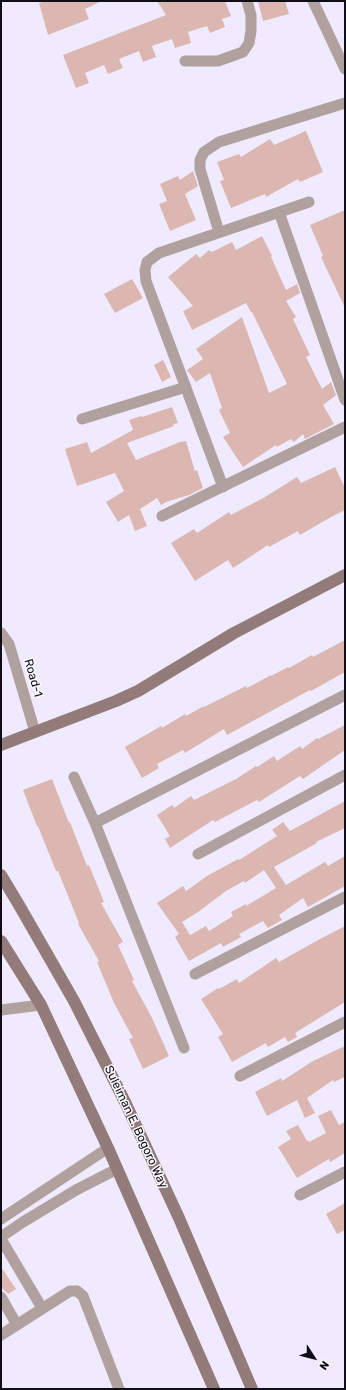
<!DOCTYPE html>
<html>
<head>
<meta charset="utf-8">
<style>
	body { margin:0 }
	#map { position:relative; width:346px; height:1390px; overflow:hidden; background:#efeafe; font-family:Rubik,sans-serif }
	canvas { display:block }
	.frame { position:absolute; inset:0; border:2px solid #0f0d15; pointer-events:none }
	.north { position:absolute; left:294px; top:1338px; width:40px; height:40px; -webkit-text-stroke:3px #fbfaff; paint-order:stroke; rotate:126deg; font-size:11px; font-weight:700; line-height:16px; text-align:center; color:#0f0d15 }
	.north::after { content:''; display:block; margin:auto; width:14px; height:18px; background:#0f0d15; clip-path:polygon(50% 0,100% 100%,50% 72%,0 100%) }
</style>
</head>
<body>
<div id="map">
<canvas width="346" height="1390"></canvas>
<div class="frame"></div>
<div class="north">N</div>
</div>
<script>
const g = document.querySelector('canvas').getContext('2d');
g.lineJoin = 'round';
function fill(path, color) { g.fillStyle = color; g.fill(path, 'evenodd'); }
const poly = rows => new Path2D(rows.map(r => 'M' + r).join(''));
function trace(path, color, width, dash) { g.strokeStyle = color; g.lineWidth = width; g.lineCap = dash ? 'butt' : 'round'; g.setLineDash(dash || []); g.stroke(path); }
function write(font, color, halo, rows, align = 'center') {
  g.font = font + ' Rubik,sans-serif'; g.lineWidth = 3; g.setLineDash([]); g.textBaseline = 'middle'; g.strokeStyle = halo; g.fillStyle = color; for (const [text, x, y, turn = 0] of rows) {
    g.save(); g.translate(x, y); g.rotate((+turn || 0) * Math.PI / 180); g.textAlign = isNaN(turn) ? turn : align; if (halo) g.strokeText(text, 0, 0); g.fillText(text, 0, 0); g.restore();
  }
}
fill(poly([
	[46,1,102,1,85,9,89,19,48,35,39,3],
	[157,1,225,1,231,16,222,19,225,27,210,33,207,26,188,32,191,43,175,48,172,39,152,46,156,57,143,62,139,51,119,59,123,68,108,74,104,65,85,73,89,83,76,88,63,55,166,15],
	[258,1,285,1,289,14,263,21],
	[306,131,323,172,300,182,298,179,266,197,265,194,231,208,220,181,224,180,217,162,239,154,241,157,270,139,274,145],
	[193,171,198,186,185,194,196,220,170,231,159,204,167,201,160,184,178,176,180,180],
	[345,210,345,308,321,257,323,256,310,225],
	[262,236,272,256,271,257,286,290,297,284,300,293,286,301,296,317,293,319,310,355,306,357,322,389,331,382,336,395,323,405,334,424,305,439,303,434,294,442,291,439,277,447,276,445,243,467,223,437,230,433,219,410,222,408,210,373,196,382,187,370,203,359,196,349,242,317,269,393,287,384,252,312,251,312,246,303,192,330,183,311,193,306,168,277,196,254,200,258,209,250,212,252,232,242,236,250],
	[132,279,143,298,115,313,104,294],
	[163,360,171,377,162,382,154,365],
	[172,407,178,423,173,424,174,426,127,443,136,460,180,442,186,441,195,471,197,470,203,488,189,495,166,502,161,505,157,498,140,509,147,526,135,531,129,515,118,522,106,502,124,491,115,473,77,486,65,449,87,442,91,453,133,430,129,420,141,416,142,417],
	[335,467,345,488,345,510,331,517,300,535,298,531,269,547,268,545,233,568,228,560,195,581,171,543,194,529,197,533,229,512,231,515,265,497,297,477,301,483],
	[345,640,345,672,311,691,310,690,227,735,224,729,185,753,183,750,157,764,159,768,142,778,125,747,161,726,162,728,185,714,186,716,204,706,204,707,246,686,247,688,271,675,271,676,288,667,289,668,312,655,313,657],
	[345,725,345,750,303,779,300,776,259,802,257,800,215,822,213,820,170,848,165,839,170,836,157,815,172,805,174,808,191,796,194,800,236,779,256,766,257,767,274,756,277,761,300,746,302,749,317,738,318,739],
	[52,779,69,823,70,822,87,866,89,865,104,902,101,903,123,942,118,945,134,980,132,981,152,1018,169,1056,143,1069,129,1039,133,1038,114,1003,97,962,99,961,78,924,79,923,58,871,56,871,38,826,37,826,23,790],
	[345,801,345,828,316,842,317,843,274,867,286,885,325,862,328,866,345,856,345,886,308,907,303,898,279,915,282,920,268,928,263,921,239,934,241,937,223,947,221,943,189,961,175,937,179,934,157,903,183,886,186,891,207,876,238,859,239,860,277,836,272,830,283,822,290,831],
	[264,870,276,888,246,906,246,904,231,912,233,916,209,931,206,926,190,935,182,922,198,912,226,891,244,881,245,883],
	[345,926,345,1002,295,1033,297,1037,288,1042,285,1037,268,1047,266,1043,232,1062,218,1037,223,1034,201,999,218,988,219,989,237,979,239,983,276,958,279,962,318,940],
	[345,1046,345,1077,334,1082,333,1080,307,1098,315,1113,305,1118,297,1100,267,1116,255,1092,281,1078,282,1081,313,1061],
	[331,1110,339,1125,345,1122,345,1153,330,1162,329,1159,297,1178,278,1147,291,1139,286,1131,298,1125,307,1141,308,1140,309,1142,326,1133,318,1116],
	[345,1203,345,1230,337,1234,326,1214],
	[1,1267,16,1289,8,1294,1,1287]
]), '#dcb7b2');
trace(poly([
	[313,1,345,69],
	[185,61,218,61,243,52,249,43,251,31,251,15,247,1],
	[279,212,345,400],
	[219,232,200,169,200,160,204,152,219,142,345,103],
	[82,419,186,387],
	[223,487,146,281,145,270,147,262,159,253,309,202],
	[162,516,345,427],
	[1,633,9,644,35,732],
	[74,777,95,823,184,1048],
	[95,823,345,695],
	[198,854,345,775],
	[195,974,345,897],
	[1,1010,41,1005],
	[240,1076,345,1022],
	[300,1195,345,1172],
	[1,1219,108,1148],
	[1,1237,23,1222,76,1190,117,1169],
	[1,1239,42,1308],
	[1,1297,17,1325],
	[1,1335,70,1291,77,1291,83,1296,119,1389]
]), '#b0a09e', 11);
trace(poly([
	[1,745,116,701,138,691,234,633,345,575],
	[1,875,19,905,74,1001,126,1104,179,1218,252,1389],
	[1,941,41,1005,108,1148,214,1389]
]), '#927b78', 12);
write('12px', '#0f0d15', '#fbfaff', [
	["Road-1",33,678,74],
	["Suleiman E. Bogoro Way",136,1127,65]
]);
</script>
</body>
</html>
